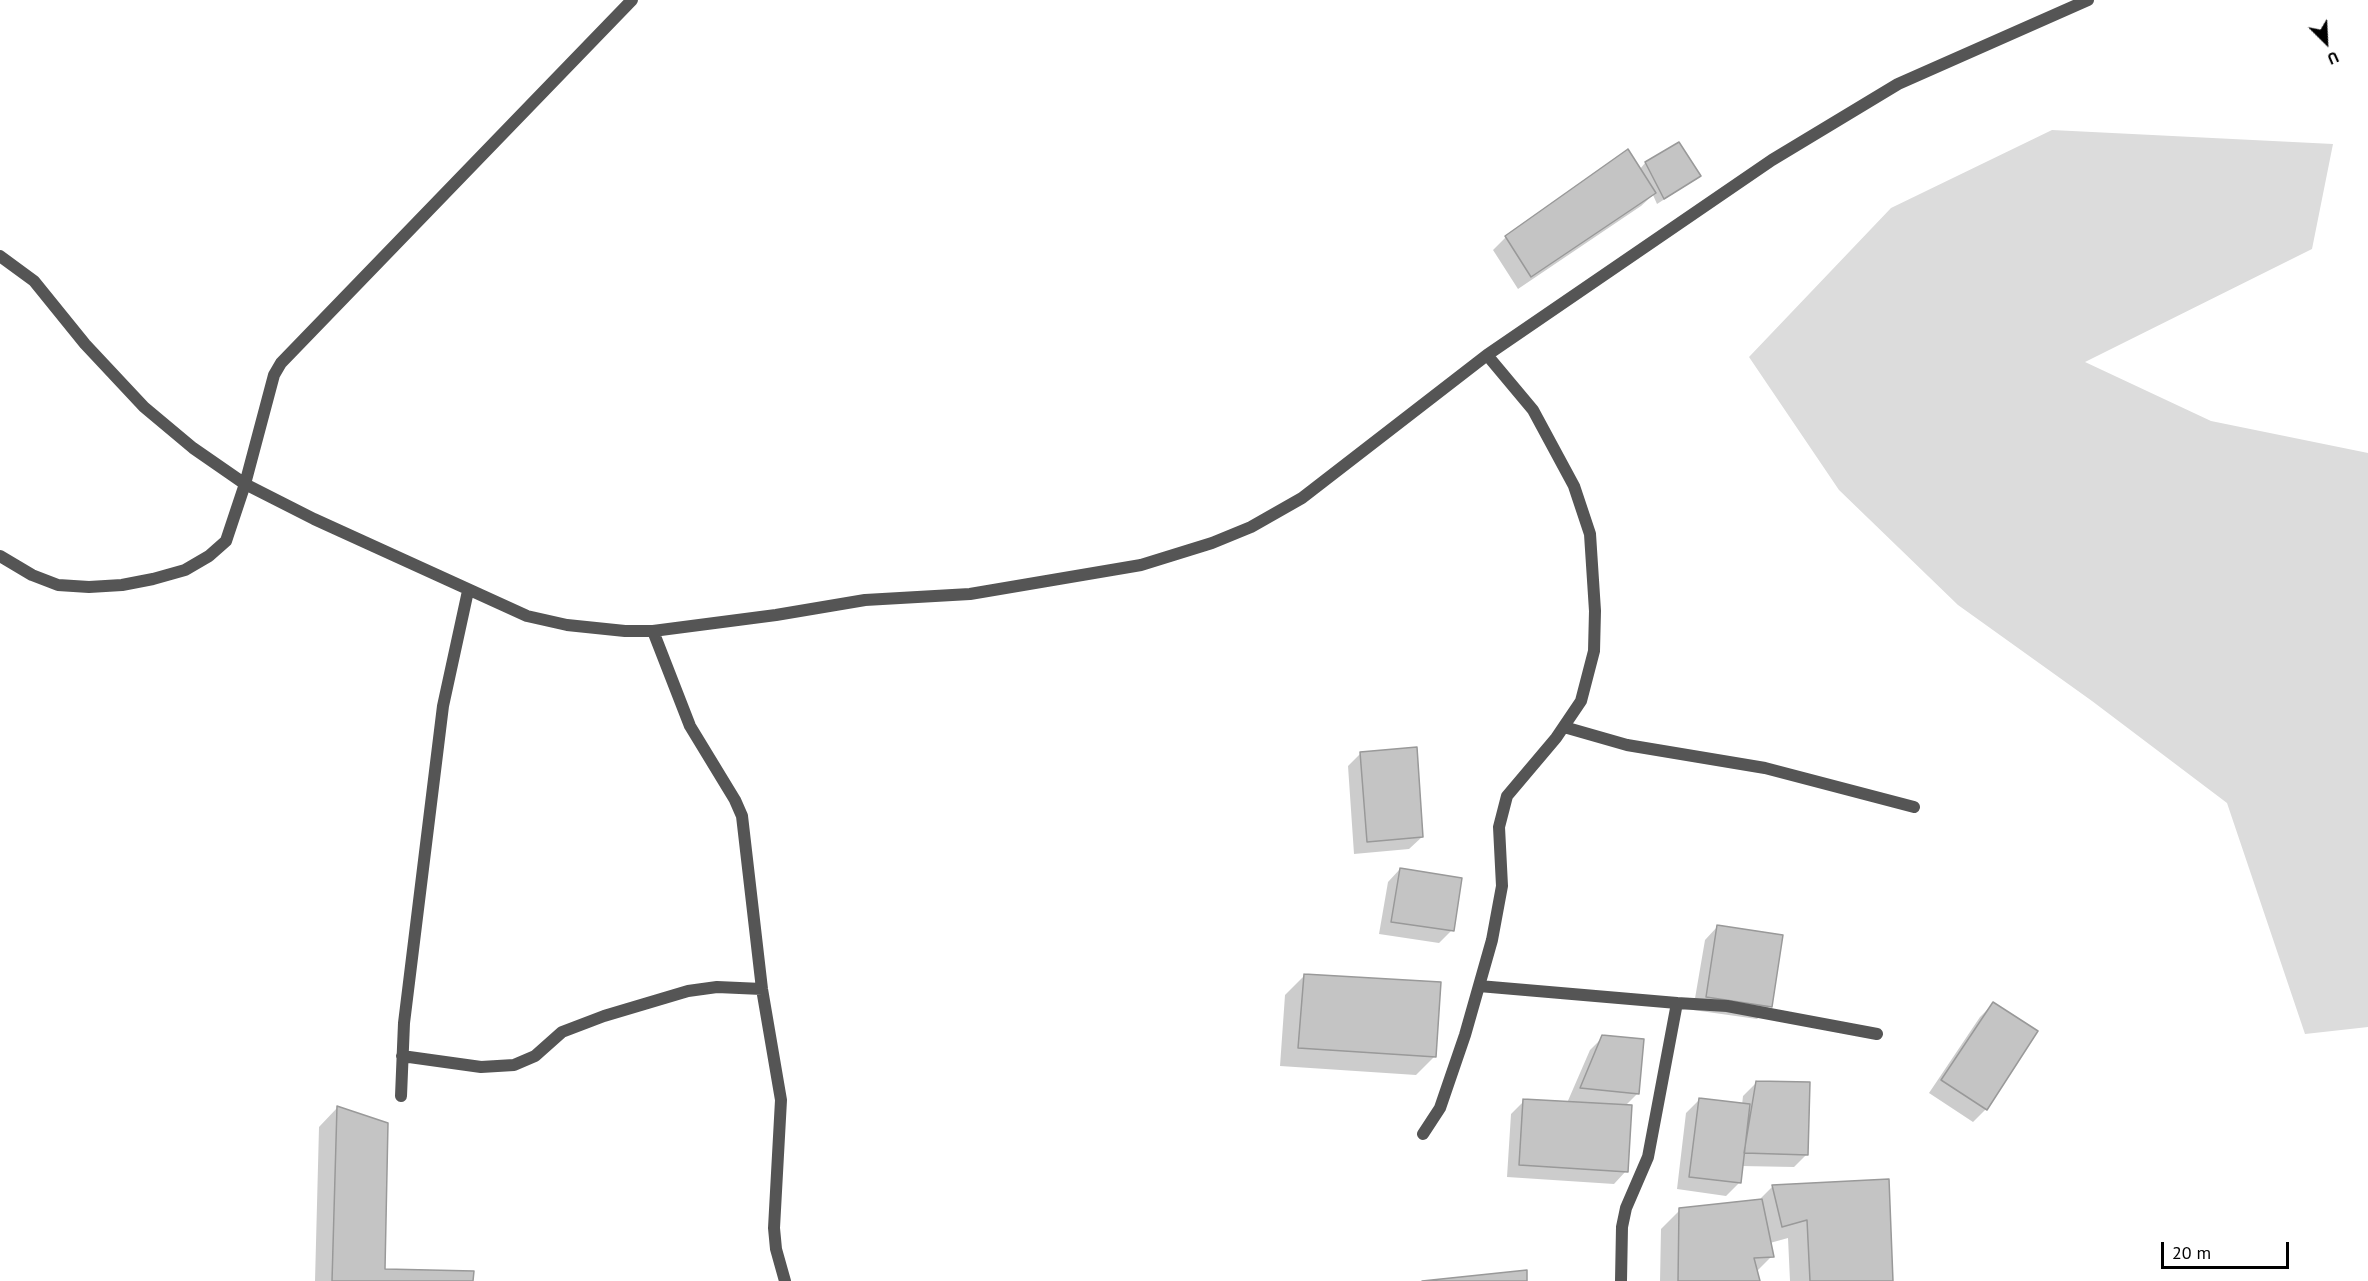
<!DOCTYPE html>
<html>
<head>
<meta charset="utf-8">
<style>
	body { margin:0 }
	#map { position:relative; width:2368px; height:1281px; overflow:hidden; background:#fff; font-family:"PT Sans",sans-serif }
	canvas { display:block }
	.north { position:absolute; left:2296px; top:12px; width:60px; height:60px; -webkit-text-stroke:4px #fff; paint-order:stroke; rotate:156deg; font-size:16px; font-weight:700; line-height:24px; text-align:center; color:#000 }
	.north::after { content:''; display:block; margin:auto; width:21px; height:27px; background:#000; clip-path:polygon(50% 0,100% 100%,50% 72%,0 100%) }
	.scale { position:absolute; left:2161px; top:1242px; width:128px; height:27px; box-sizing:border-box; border:3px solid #000; border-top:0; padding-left:8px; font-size:18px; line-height:21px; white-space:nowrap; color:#000; -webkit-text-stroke:4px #fff; paint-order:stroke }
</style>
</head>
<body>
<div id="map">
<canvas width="2368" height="1281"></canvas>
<div class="north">U</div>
<div class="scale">20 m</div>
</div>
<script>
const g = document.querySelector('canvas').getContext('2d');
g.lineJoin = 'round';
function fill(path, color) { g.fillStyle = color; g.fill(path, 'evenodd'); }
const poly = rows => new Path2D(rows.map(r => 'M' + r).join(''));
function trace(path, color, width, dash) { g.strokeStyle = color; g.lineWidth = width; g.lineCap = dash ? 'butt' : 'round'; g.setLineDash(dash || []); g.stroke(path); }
fill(poly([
	[2052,130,2333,144,2312,249,2085,362,2211,421,2368,453,2368,1027,2305,1034,2227,803,2092,701,1958,605,1839,490,1749,357,1891,208]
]), '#dcdcdc');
fill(poly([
	[1678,144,1700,175,1693,181,1657,204,1653,195,1641,206,1518,289,1493,250,1506,237,1640,169,1645,163],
	[1361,753,1422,837,1409,849,1354,854,1348,766],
	[1400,869,1452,930,1439,943,1379,934,1388,882],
	[1717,927,1770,1006,1757,1019,1693,1010,1705,940],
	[1304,976,1435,1056,1416,1075,1280,1066,1285,995],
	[1993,1004,1986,1109,1973,1122,1929,1093,1980,1017],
	[1603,1037,1638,1093,1625,1106,1626,1171,1614,1184,1507,1177,1511,1114,1524,1101,1567,1103,1590,1050],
	[1756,1083,1807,1154,1794,1167,1741,1166,1739,1183,1726,1196,1677,1189,1686,1113,1699,1100,1742,1105,1743,1096],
	[337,1108,383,1270,472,1281,315,1281,319,1127],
	[1773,1186,1891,1281,1790,1281,1788,1238,1770,1243,1772,1256,1756,1272,1759,1281,1660,1281,1661,1229,1680,1210,1758,1201]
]), '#0003');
const building = poly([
	[1679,142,1701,176,1664,199,1645,162,1679,142],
	[1628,149,1656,193,1531,277,1505,236,1628,149],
	[1417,747,1423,837,1367,842,1360,752,1417,747],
	[1400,868,1462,878,1454,931,1391,922,1400,868],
	[1717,925,1783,935,1772,1007,1706,997,1717,925],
	[1304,974,1441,982,1436,1057,1298,1048,1304,974],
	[1993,1002,2038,1031,1987,1110,1941,1080,1993,1002],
	[1602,1035,1644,1039,1639,1094,1580,1088,1602,1035],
	[1756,1081,1810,1082,1808,1155,1744,1153,1756,1081],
	[1699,1098,1750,1104,1741,1183,1689,1177,1699,1098],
	[1523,1099,1632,1105,1628,1172,1519,1165,1523,1099],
	[337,1106,388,1123,385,1269,474,1271,473,1281,332,1281,337,1106],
	[1889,1179,1893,1281,1810,1281,1807,1220,1782,1227,1772,1185,1889,1179],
	[1762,1199,1774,1257,1754,1258,1760,1281,1678,1281,1679,1208,1762,1199],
	[1527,1270,1527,1281,1422,1281,1527,1270]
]);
fill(building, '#c4c4c4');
trace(building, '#999', 1.5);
trace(poly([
	[0,256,34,281,85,344,144,407,193,448,245,484,314,519,527,616,567,625,625,631,653,631,776,615,865,600,970,594,1141,565,1212,543,1251,527,1302,498,1487,355,1772,160,1898,84,2088,0],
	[0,556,32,575,58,585,89,587,122,585,153,579,185,570,209,556,226,541,245,484,274,375,281,363,632,0],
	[653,631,690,726,735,800,742,816,762,989,781,1100,774,1228,776,1249,785,1281],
	[1564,727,1627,745,1765,768,1914,807],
	[1479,986,1677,1003,1648,1157,1626,1208,1622,1227,1621,1281],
	[1677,1003,1727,1006,1877,1034],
	[402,1056,481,1067,514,1065,535,1056,562,1032,604,1016,688,991,717,987,762,989],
	[401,1096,404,1023,443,706,468,591],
	[1423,1134,1440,1108,1465,1035,1492,940,1502,886,1499,827,1507,796,1556,738,1581,701,1594,651,1595,611,1590,534,1574,486,1533,410,1487,355]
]), '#555', 12);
</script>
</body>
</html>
